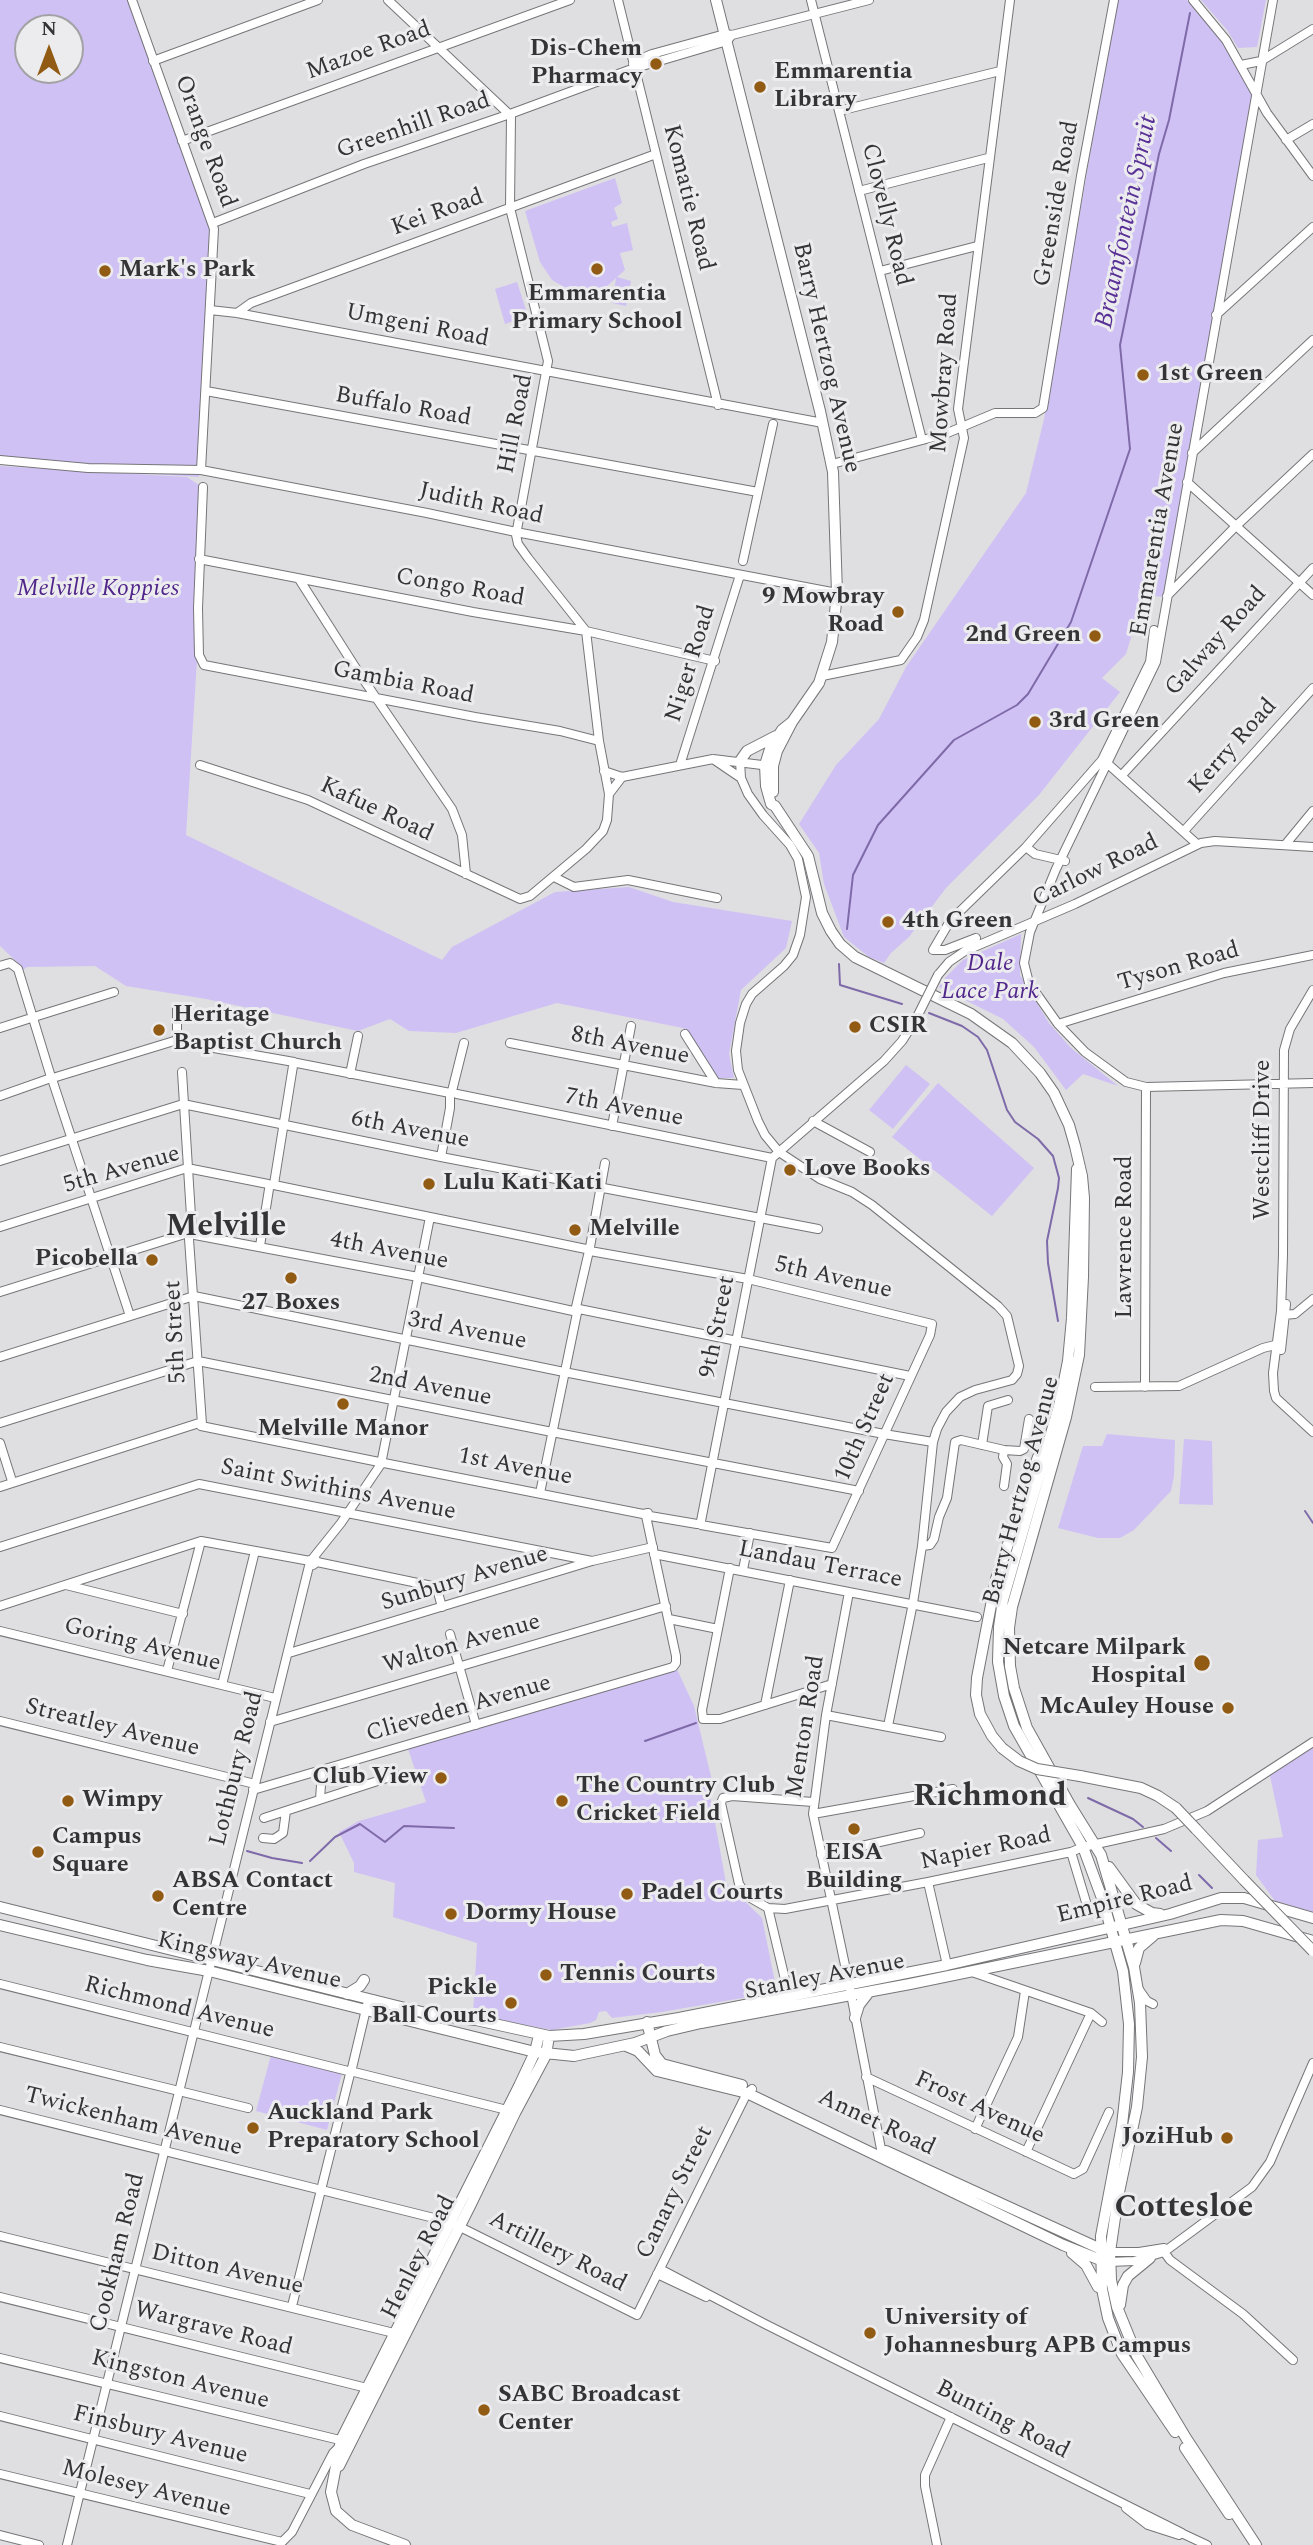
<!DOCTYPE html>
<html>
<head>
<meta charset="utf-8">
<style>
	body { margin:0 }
	#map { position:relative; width:1313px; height:2545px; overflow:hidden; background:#dfdfe2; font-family:Spectral,serif }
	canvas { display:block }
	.north { position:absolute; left:14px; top:14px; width:70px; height:70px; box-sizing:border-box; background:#ececef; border:2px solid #a2a2a5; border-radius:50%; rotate:0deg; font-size:19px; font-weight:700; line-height:28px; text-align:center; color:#343335 }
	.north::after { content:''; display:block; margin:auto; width:24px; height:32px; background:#925b13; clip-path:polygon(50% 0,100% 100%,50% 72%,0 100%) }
</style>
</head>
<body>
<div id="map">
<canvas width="1313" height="2545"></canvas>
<div class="north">N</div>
</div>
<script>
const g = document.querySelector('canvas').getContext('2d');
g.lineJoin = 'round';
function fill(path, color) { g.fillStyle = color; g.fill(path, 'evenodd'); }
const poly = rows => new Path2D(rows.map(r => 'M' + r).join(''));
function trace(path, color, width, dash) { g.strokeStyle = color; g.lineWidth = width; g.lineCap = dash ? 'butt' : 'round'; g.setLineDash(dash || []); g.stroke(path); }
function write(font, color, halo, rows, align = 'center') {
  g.font = font + ' Spectral,serif'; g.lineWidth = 6; g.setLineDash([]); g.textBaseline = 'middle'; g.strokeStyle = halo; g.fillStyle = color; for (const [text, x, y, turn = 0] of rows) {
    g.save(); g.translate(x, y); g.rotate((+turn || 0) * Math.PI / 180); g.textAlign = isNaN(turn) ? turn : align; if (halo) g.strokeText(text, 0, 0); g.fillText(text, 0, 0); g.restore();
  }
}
fill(poly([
	[0,0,131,0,211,228,210,313,199,477,0,464],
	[28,28,70,28,70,70,28,70],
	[1117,0,1187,0,1214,28,1257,97,1164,597,1144,595,1126,654,1102,678,1120,692,1039,795,946,888,909,937,891,953,884,963,869,957,844,937,824,884,819,853,799,824,836,765,879,719,906,667,1026,493,1044,419],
	[1201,0,1266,0,1257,47,1238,48,1227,30],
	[615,178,622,203,614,208,618,219,611,222,613,227,627,223,633,250,620,253,625,270,617,277,631,281,626,306,612,303,616,278,604,289,579,292,571,291,552,280,540,262,525,211],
	[517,282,528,316,505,324,495,289],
	[0,466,187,477,199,485,197,660,186,835,442,960,452,947,555,892,629,887,673,902,792,921,786,948,741,990,729,1054,734,1078,718,1078,683,1028,557,1003,456,1033,409,1031,390,1019,358,1031,206,999,126,986,95,966,27,967,20,972,19,964,0,946],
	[1021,934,1020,975,1049,1023,1071,1048,1118,1086,1083,1074,1066,1090,1034,1047,1003,1019,939,987,945,978,963,960],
	[906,1065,930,1084,893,1129,869,1110],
	[938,1083,1034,1168,992,1216,892,1137],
	[1107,1434,1175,1440,1174,1476,1171,1491,1134,1530,1120,1538,1098,1538,1058,1528,1083,1446,1102,1446],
	[1184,1439,1212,1441,1213,1505,1179,1504],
	[675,1665,694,1706,714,1789,710,1795,726,1883,762,1918,777,1992,662,2012,612,2018,606,2011,599,2012,596,2020,590,2023,552,2030,473,2015,477,1943,393,1917,395,1883,354,1872,354,1863,339,1832,359,1821,426,1802,407,1746],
	[1313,1747,1313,1912,1275,1901,1256,1875,1258,1840,1283,1837,1270,1776],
	[271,2055,342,2073,327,2130,256,2111]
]), '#d0c1f4');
trace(poly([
	[847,929,853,875,878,825,954,740,1017,705,1028,694,1071,622,1130,449,1120,345,1159,154,1169,120,1190,13],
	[839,964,840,985,902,1004],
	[929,1013,962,1026,978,1037,987,1050,1007,1110,1015,1122,1038,1139,1053,1156,1059,1178,1058,1188,1047,1241,1048,1263,1058,1321],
	[1305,1511,1313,1523],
	[645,1741,696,1723],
	[1088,1798,1133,1819,1143,1827],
	[1156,1838,1171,1851],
	[247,1851,272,1858,302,1863],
	[310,1861,335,1837,360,1824,385,1842,404,1826,454,1828],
	[1199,1875,1212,1888]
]), '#7e6aa8', 2);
const minor = poly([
	[132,0,214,229,201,470],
	[618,0,718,405],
	[811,0,922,440],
	[1193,0,1226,40,1267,113,1313,176],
	[1273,0,1156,662,1056,869,1030,932,1024,963,1029,983,1058,1024,1085,1052,1126,1082,1146,1087,1313,1083],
	[153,61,318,0],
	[633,64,638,60,652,54,725,34,732,35,869,0],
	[1241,65,1261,61,1313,29],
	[839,111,1000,71],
	[1286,140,1313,124],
	[182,141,570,0],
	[859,191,988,158],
	[213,223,364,164,510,114,629,70,727,41,732,35],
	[880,271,977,246],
	[210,310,237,313,823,423],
	[237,313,251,303,656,154],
	[1216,315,1313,227],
	[206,391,758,492],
	[1192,453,1313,340],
	[0,460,88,468,201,470,427,513,516,532,837,593],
	[832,464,945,434,995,413,1035,413,1043,408,1081,176,1114,0],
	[1187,482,1313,595],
	[203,487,198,608,199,655,204,665,475,717,560,731,599,741],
	[199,559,473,612,586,631,715,661],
	[743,561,773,424],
	[299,579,357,670,452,809,462,835,466,874],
	[1167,596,1236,526,1313,454],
	[822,676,901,660,917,637,924,620,964,438,958,409,1010,0],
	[713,759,741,778],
	[740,761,741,778,748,794,763,815,790,845,798,859,806,897,800,935,793,955,784,966,752,994,746,1004,740,1023,736,1051,738,1070,758,1121,765,1135,779,1152,820,1179,852,1192,872,1205,998,1306,1007,1316,1019,1366,1017,1374,1012,1380,975,1390,960,1397,946,1412,937,1429,933,1442,922,1546,913,1603,888,1726],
	[1108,764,1197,844],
	[200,765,308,800,520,899,530,896,586,849,603,831,607,820,609,794,599,741,586,631,528,558,518,544,516,535,548,361,510,208,511,116,388,0],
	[680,765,740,575],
	[604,771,622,777,713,759,770,766],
	[1122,775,1313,568],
	[609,794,622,777],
	[1184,831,1313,688],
	[1285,845,1313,811],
	[1026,847,1035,854,1065,861],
	[554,877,574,887,628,880,717,898],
	[976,938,945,950,933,950,950,921,1026,847,1102,760,1150,662,1154,630],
	[0,966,10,963,18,969,51,1077],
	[938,975,949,962,965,951,1075,904,1201,843,1215,841,1313,847],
	[1313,990,1290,1029,1284,1050,1283,1255,1281,1311,1273,1373,1274,1391,1276,1398,1313,1432],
	[34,1017,114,992],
	[1058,1024,1224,973,1313,955],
	[0,1028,28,1019],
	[685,1034,716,1083],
	[177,1041,177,1009],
	[510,1043,716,1083,743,1085],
	[297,1063,450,1093],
	[182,1072,192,1232],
	[350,1074,358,1036],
	[56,1077,174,1041,294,1062],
	[53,1082,130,1316],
	[452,1091,464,1043],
	[457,1094,772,1158],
	[0,1096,51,1078],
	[813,1121,870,1152],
	[612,1126,631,1026],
	[441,1157,450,1108,450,1096],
	[0,1161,183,1104,441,1157,818,1229],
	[274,1184,293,1066],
	[274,1185,586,1249],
	[0,1227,187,1168,268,1184],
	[195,1235,418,1277,573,1311],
	[189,1239,202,1424],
	[260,1246,269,1189],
	[590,1247,605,1163],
	[590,1251,748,1279,932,1324,930,1335,832,1548,701,1525],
	[0,1292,188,1233],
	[576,1307,589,1251],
	[579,1309,910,1376],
	[1283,1315,1295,1314,1313,1299],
	[1281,1350,1286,1304],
	[0,1357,194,1296,564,1372,884,1434,933,1442],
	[1095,1387,1179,1386,1263,1348,1279,1344],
	[1145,1387,1146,1087],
	[0,1423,198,1361,552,1432,859,1491],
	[201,1426,379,1462],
	[0,1443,12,1481],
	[982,1445,988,1406,1008,1400],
	[1004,1450,1020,1451,1024,1449,1029,1419],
	[382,1459,430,1217],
	[384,1463,643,1514,648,1513],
	[0,1487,199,1423],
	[540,1493,577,1313],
	[650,1516,697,1524],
	[701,1521,772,1158,884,1061,902,1041,916,1019],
	[922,1546,930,1545,934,1539,939,1517,947,1498,955,1442,961,1440,1004,1450,1003,1457,1007,1464,1004,1486],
	[0,1547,199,1484,592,1561],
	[654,1554,977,1617],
	[313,1558,341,1523,381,1464],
	[317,1562,315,1558,310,1560,313,1565,317,1562,432,1586,437,1589,442,1607],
	[730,1568,702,1710,703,1719,720,1719,832,1684],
	[743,1570,750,1533],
	[66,1585,183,1614],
	[849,1592,826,1715,813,1814,849,1984,881,2149,880,2156],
	[0,1606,201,1541,310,1561],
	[669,1619,718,1629],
	[0,1631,275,1698],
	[450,1634,476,1725],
	[289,1653,592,1561,653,1547],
	[167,1671,201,1541],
	[222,1685,255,1551],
	[765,1705,790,1580],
	[826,1715,941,1737],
	[0,1721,255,1784],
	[270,1722,666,1606],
	[253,1790,673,1667,676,1663,676,1656,646,1516],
	[320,1799,322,1771],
	[813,1814,953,1789],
	[264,1818,396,1775],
	[263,1838,274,1839,283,1833,286,1811],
	[1071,1852,1089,1912],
	[821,1855,920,1833],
	[928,1882,947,1965],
	[768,1908,785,1909,928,1882,1071,1852,1083,1847,1164,1829,1207,1811,1313,1742],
	[969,1971,1091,2013,1102,2022],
	[0,1984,348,2071],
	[1138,1988,1147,2001,1153,2004],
	[789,1996,768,1908,747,1896,739,1884,721,1803,723,1798,732,1796,813,1802],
	[0,2047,248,2108],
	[352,2068,367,2005],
	[354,2072,511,2111],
	[866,2077,1074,2174,1083,2169,1109,2112],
	[0,2110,450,2222,637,2315,747,2093,752,2089],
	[975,2129,1018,2037,1025,1991],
	[1026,2152,1091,2013],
	[0,2236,398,2334],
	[1162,2249,1170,2260,1243,2314,1293,2360],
	[1110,2252,1139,2252,1164,2248],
	[1109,2262,1134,2261,1164,2252,1252,2187,1270,2162,1313,2063],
	[660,2269,765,2324,1182,2533],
	[657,2274,706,2297],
	[0,2297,371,2389],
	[292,2306,350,2074],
	[0,2358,344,2441],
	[0,2416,310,2494],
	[0,2474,282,2542,292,2532,333,2453,339,2447],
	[1126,2508,1148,2525,1179,2535],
	[1177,2531,1207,2545],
	[0,2535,39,2545],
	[67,2545,310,1562],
	[937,2545,925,2486,925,2475,951,2417]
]);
const major = poly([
	[716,0,820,411,833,472,837,593,832,642,819,683,792,722,777,751,773,766,773,792],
	[792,722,782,730,770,749,765,765,766,786,771,804,775,806,808,856,822,913,831,931,840,944,855,957,971,1014,1012,1043,1040,1073,1054,1093,1069,1125,1075,1146,1082,1176,1084,1198,1083,1277,1079,1355,1066,1417,1012,1607,1009,1628,1010,1666,1014,1688,1027,1728,1070,1805,1101,1855,1134,1967,1140,2003,1142,2057,1137,2107,1118,2197,1110,2252,1111,2280,1117,2307,1137,2356,1186,2438,1256,2545],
	[740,761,747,751,776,736],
	[1077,1169,1072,1318,1068,1361,1059,1406,1003,1600,999,1627,998,1662,1004,1696,1014,1726,1083,1847,1103,1901,1123,1971,1129,2024,1128,2072,1122,2125,1101,2236,1102,2289,1108,2318,1122,2354,1175,2432],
	[1002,1748,992,1736,980,1714,976,1695,977,1678,996,1579,1038,1457],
	[1080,1776,1141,1788,1158,1796,1176,1808],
	[1196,1829,1244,1880],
	[1109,1867,1136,1904,1152,1913,1160,1914],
	[0,1907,397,2006,434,2015,476,2020,549,2036,584,2034,679,2018,947,1965,1170,1914,1221,1898,1244,1898,1313,1918],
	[0,1925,147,1960,209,1971,535,2052,574,2056,635,2043,667,2031,701,2023,910,1984,1221,1920,1243,1921,1313,1941],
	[1135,1963,1139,1948,1153,1936],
	[347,1994,360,1986,364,1980],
	[855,2018,859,2005,869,1992],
	[647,2022,655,2055,662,2064,742,2085],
	[626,2046,638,2051,657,2071,747,2093,1063,2245,1103,2261],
	[886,2151,1105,2251],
	[1072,2253,1086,2265,1098,2287],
	[1120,2305,1123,2285,1128,2276,1150,2258],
	[1185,2448,1229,2514],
	[339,2466,471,2204,515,2113,546,2055,549,2036],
	[405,2545,352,2525,336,2511,331,2492,341,2440,519,2086,535,2052,539,2035]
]);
trace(minor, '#767578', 10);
trace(major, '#767578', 12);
trace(minor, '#fff', 8);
trace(major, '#fff', 10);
const minorBridge = poly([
	[916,1019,938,975]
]);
const majorBridge = poly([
	[1002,1748,1019,1761,1037,1769,1080,1776],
	[1176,1808,1196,1829],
	[1244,1880,1313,1951]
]);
trace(minorBridge, '#767578', 10, []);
trace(majorBridge, '#767578', 12, []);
trace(minorBridge, '#fff', 8);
trace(majorBridge, '#fff', 10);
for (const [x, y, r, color] of [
	[656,64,7,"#925b13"],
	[760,87,7,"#925b13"],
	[597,269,7,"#925b13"],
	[105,271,7,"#925b13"],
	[1143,375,7,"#925b13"],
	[898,612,7,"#925b13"],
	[1095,636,7,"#925b13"],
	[1035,722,7,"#925b13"],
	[888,922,7,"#925b13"],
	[855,1027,7,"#925b13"],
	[159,1030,7,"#925b13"],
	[790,1170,7,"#925b13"],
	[429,1184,7,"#925b13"],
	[575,1230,7,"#925b13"],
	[152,1260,7,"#925b13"],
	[291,1278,7,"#925b13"],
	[343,1404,7,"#925b13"],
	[1202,1663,9,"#925b13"],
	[1228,1708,7,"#925b13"],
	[441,1778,7,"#925b13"],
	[68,1801,7,"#925b13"],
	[562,1801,7,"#925b13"],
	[854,1829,7,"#925b13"],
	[38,1852,7,"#925b13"],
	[627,1894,7,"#925b13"],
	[158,1896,7,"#925b13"],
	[451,1914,7,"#925b13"],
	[546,1975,7,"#925b13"],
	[511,2003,7,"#925b13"],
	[253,2128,7,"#925b13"],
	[1227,2138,7,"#925b13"],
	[870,2333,7,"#925b13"],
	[484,2410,7,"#925b13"]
]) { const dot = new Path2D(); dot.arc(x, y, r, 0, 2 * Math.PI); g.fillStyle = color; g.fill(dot); trace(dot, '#ececef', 2.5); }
write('bold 24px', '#343335', '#ececef', [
	["Dis-Chem",642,50,"right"],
	["Pharmacy",642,78,"right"],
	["Emmarentia",774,73],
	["Library",774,101],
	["Mark's Park",119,271],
	["Emmarentia",597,295,"center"],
	["Primary School",597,323,"center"],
	["1st Green",1157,375],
	["9 Mowbray",884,598,"right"],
	["Road",884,626,"right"],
	["2nd Green",1081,636,"right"],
	["3rd Green",1049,722],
	["4th Green",902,922],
	["Heritage",173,1016],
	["Baptist Church",173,1044],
	["CSIR",869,1027],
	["Love Books",804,1170],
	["Lulu Kati Kati",443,1184],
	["Melville",589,1230],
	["Picobella",138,1260,"right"],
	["27 Boxes",291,1304,"center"],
	["Melville Manor",343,1430,"center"],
	["Netcare Milpark",1186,1649,"right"],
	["Hospital",1186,1677,"right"],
	["McAuley House",1214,1708,"right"],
	["Club View",427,1778,"right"],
	["The Country Club",576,1787],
	["Cricket Field",576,1815],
	["Wimpy",82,1801],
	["Campus",52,1838],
	["Square",52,1866],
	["EISA",854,1854,"center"],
	["Building",854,1882,"center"],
	["ABSA Contact",172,1882],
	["Centre",172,1910],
	["Padel Courts",641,1894],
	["Dormy House",465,1914],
	["Tennis Courts",560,1975],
	["Pickle",497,1989,"right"],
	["Ball Courts",497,2017,"right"],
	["Auckland Park",267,2114],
	["Preparatory School",267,2142],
	["JoziHub",1213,2138,"right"],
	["University of",884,2319],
	["Johannesburg APB Campus",884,2347],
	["SABC Broadcast",498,2396],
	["Center",498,2424]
], 'left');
write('24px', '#343335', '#ececef', [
	["Mazoe Road",369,52,-20],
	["Greenhill Road",414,127,-19],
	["Orange Road",204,142,70],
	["Komatie Road",687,198,76],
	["Greenside Road",1058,204,-80],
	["Kei Road",438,214,-20],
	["Clovelly Road",885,215,76],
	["Umgeni Road",417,327,11],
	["Barry Hertzog Avenue",825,358,77],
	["Mowbray Road",946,373,-86],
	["Buffalo Road",403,408,10],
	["Hill Road",517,424,-79],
	["Judith Road",481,505,12],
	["Emmarentia Avenue",1159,530,-80],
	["Congo Road",460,589,10],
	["Galway Road",1217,642,-48],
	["Niger Road",692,664,-73],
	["Gambia Road",403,684,11],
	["Kerry Road",1234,747,-48],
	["Kafue Road",376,811,25],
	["Carlow Road",1096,872,-26],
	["Tyson Road",1179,968,-16],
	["8th Avenue",630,1047,11],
	["7th Avenue",624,1109,11],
	["6th Avenue",410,1131,11],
	["Westcliff Drive",1264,1140,-90],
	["5th Avenue",122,1171,-16],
	["Lawrence Road",1126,1237,-90],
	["4th Avenue",389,1252,11],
	["5th Avenue",833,1279,13],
	["9th Street",719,1327,-79],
	["5th Street",177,1332,-93],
	["3rd Avenue",467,1332,11],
	["2nd Avenue",430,1388,11],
	["10th Street",866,1428,-66],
	["1st Avenue",515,1468,11],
	["Saint Swithins Avenue",338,1491,11],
	["Barry Hertzog Avenue",1023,1491,-75],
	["Landau Terrace",820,1566,11],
	["Sunbury Avenue",465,1580,-17],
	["Walton Avenue",462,1645,-16],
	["Goring Avenue",142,1646,14],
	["Clieveden Avenue",459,1710,-16],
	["Menton Road",807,1727,-81],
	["Streatley Avenue",112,1729,14],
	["Lothbury Road",238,1769,-76],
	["Napier Road",986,1850,-12],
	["Empire Road",1125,1901,-14],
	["Kingsway Avenue",249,1962,13],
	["Stanley Avenue",825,1978,-11],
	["Richmond Avenue",179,2009,14],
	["Frost Avenue",979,2109,25],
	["Twickenham Avenue",133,2123,14],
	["Annet Road",876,2124,25],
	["Canary Street",676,2193,-64],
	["Cookham Road",119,2253,-76],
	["Artillery Road",557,2253,27],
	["Henley Road",420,2258,-63],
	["Ditton Avenue",227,2271,13],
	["Wargrave Road",213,2330,14],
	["Kingston Avenue",180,2381,14],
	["Bunting Road",1002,2421,27],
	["Finsbury Avenue",160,2436,14],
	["Molesey Avenue",146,2490,14]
]);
write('italic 24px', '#51268b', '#ececef', [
	["Melville Koppies",98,590],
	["Dale",990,965],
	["Lace Park",990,993]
]);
write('italic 26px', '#593095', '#ececef', [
	["Braamfontein Spruit",1128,222,-78]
]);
write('bold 32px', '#343335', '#ececef', [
	["Melville",226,1229],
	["Richmond",990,1799],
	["Cottesloe",1184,2210]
]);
</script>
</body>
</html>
